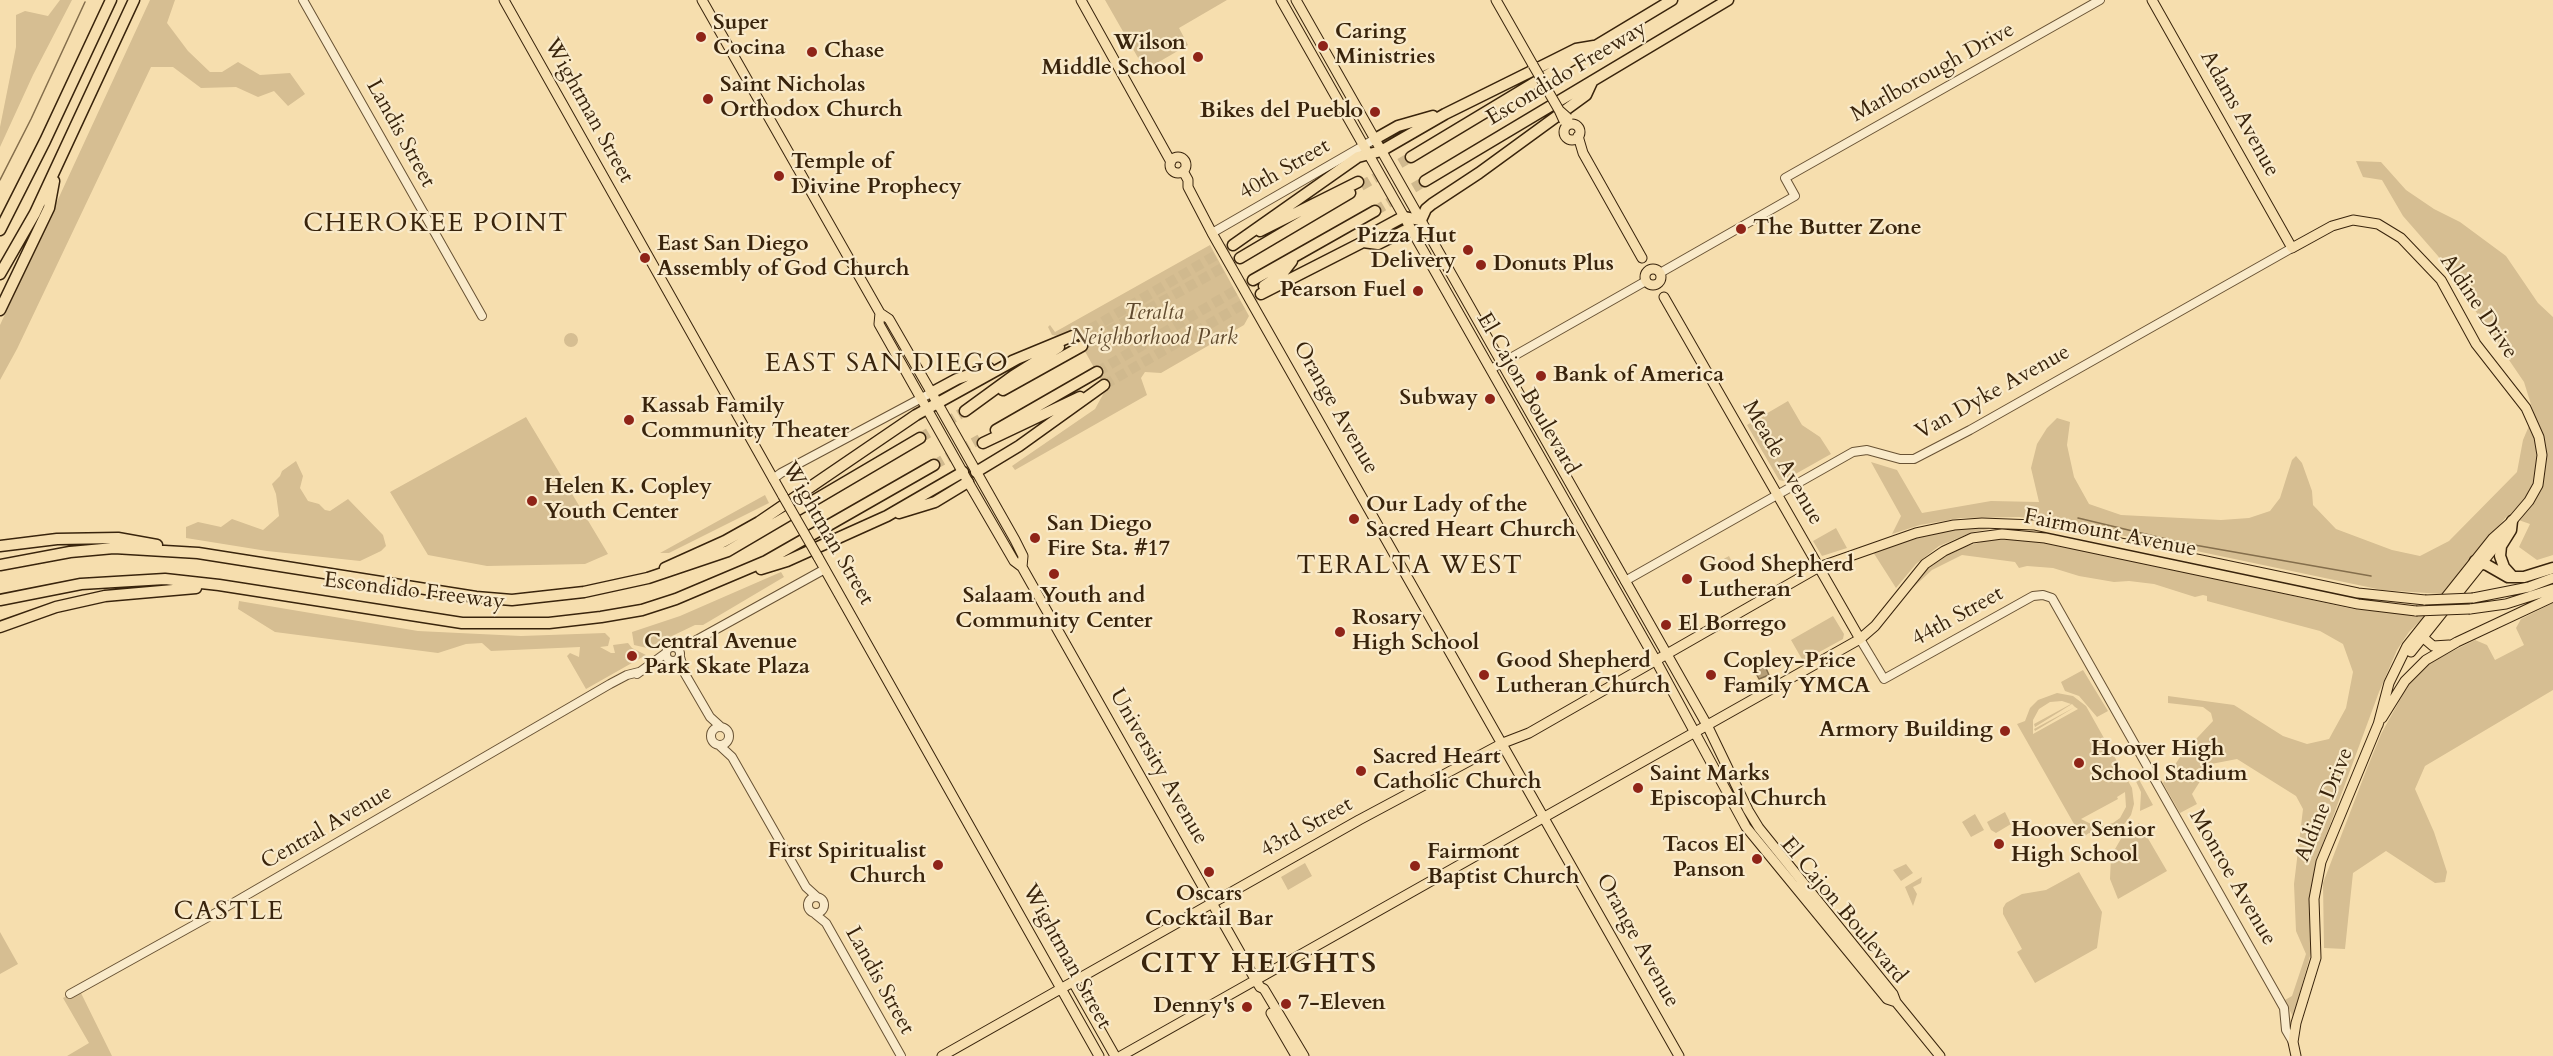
<!DOCTYPE html>
<html>
<head>
<meta charset="utf-8">
<style>
	body { margin:0 }
	canvas { display:block; background:#f6deae }
</style>
</head>
<body>
<canvas width="2553" height="1056"></canvas>
<script>
const g = document.querySelector('canvas').getContext('2d');
g.lineJoin = 'round';
function fill(path, color) { g.fillStyle = color; g.fill(path, 'evenodd'); }
const poly = rows => new Path2D(rows.map(r => 'M' + r).join(''));
function trace(path, color, width, dash) { g.strokeStyle = color; g.lineWidth = width; g.lineCap = dash ? 'butt' : 'round'; g.setLineDash(dash || []); g.stroke(path); }
function write(font, color, halo, rows, align = 'center') {
  g.font = font + ' Cardo,serif'; g.lineWidth = 4.5; g.setLineDash([]); g.textBaseline = 'middle'; g.strokeStyle = halo; g.fillStyle = color; for (const [text, x, y, turn = 0] of rows) {
    g.save(); g.translate(x, y); g.rotate((+turn || 0) * Math.PI / 180); g.textAlign = isNaN(turn) ? turn : align; if (halo) g.strokeText(text, 0, 0); g.fillText(text, 0, 0); g.restore();
  }
}
fill(poly([
	[60,0,72,0,33,75,0,147,0,127,16,47,16,15,25,11,48,16],
	[150,0,175,0,167,23,188,51,210,72,222,72,238,62,260,75,290,73,305,94,288,106,274,91,258,97,236,87,201,88,173,67,151,67,17,349,0,380,0,325],
	[1105,0,1227,0,1179,28,1188,45,1145,70],
	[2356,161,2381,162,2406,190,2434,209,2460,222,2506,256,2538,303,2553,317,2553,555,2537,560,2519,547,2530,524,2507,516,2442,594,2382,590,2068,524,2019,517,1961,518,1920,525,1892,534,1901,516,1871,462,1897,470,1922,513,1991,501,2039,502,2031,468,2037,444,2047,428,2057,418,2070,422,2067,445,2074,477,2089,504,2121,515,2221,520,2249,518,2270,511,2280,498,2292,460,2296,456,2302,463,2312,491,2313,505,2336,529,2392,550,2420,556,2449,541,2517,472,2523,440,2534,414,2524,382,2438,256,2403,216,2382,180,2363,177],
	[1210,245,1249,316,1244,325,1161,373,1145,372,1141,378,1147,395,1015,470,1012,466,1095,409,1106,389,1073,330,1058,336,1052,335,1048,327,1050,325,1055,332],
	'564 340a7 7 0 1 1 14 0a7 7 0 1 1-14 0Z',
	[1788,401,1802,425,1820,437,1831,454,1783,481,1779,480,1747,425],
	[526,417,608,554,585,564,487,566,428,555,390,492],
	[296,461,303,476,300,488,308,501,319,504,325,510,330,511,348,499,383,535,386,546,381,551,360,561,267,551,186,538,186,527,198,522,221,527,232,519,263,530,279,516,276,494,272,484,280,476,282,471],
	[765,495,769,503,669,553,660,553],
	[1988,526,1989,529,1973,532,1939,546,1916,564,1896,588,1873,552,1937,532],
	[1836,528,1847,548,1822,556,1813,541],
	[2012,539,2049,543,2353,609,2425,616,2409,632,2397,650,2379,692,2317,860,2310,893,2312,949,2293,1017,2285,1000,2292,996,2306,954,2296,931,2294,884,2303,809,2296,796,2237,759,2211,764,2192,794,2197,804,2180,813,2163,783,2182,754,2213,721,2211,713,2203,707,2168,703,2168,696,2234,705,2283,736,2307,744,2329,739,2346,708,2353,672,2343,644,2320,631,2207,601,2207,596,2203,595,2195,597,2154,584,2129,581,2114,582,2079,576,2053,568,2027,566,2019,568,2015,562,1962,555,1932,570,1906,594,1904,593,1933,563,1952,550,1989,540],
	[1729,556,1733,564,1720,571,1716,563],
	[781,572,784,577,703,625,695,625,647,648,634,645,632,632,680,616],
	[239,601,418,631,521,636,605,633,610,638,608,646,600,647,611,653,615,653,613,645,628,643,632,648,646,655,586,689,567,656,570,653,579,657,580,647,491,651,482,643,466,644,438,653,275,632,238,609],
	[2553,603,2553,690,2425,766,2415,789,2434,832,2447,872,2445,882,2435,883,2386,851,2353,873,2345,949,2324,948,2323,883,2366,771,2381,734,2411,680,2429,663,2475,640,2487,645,2495,660,2524,645,2516,628,2521,619],
	[1833,616,1844,634,1843,639,1803,661,1791,640],
	[2083,670,2108,711,2097,717,2079,696,2065,691,2061,682],
	[2057,693,2073,696,2086,706,2132,788,2134,804,2131,815,2122,827,2112,833,2102,835,2089,833,2082,838,2017,724,2025,721,2030,708,2038,700],
	[2062,701,2071,704,2034,724,2035,727,2072,704,2075,707,2034,729,2035,731,2075,707,2078,709,2033,734,2033,720,2039,709,2050,702],
	[2125,792,2126,807,2120,818,2113,823,2097,827,2081,819,2118,799,2117,797],
	[2136,774,2153,805,2140,811,2141,792,2133,775],
	[2005,812,2011,824,1996,833,1991,830,1987,822],
	[1975,814,1984,830,1971,837,1962,822],
	[2139,823,2167,871,2118,899,2110,879,2111,856,2122,837],
	[1305,863,1312,876,1288,890,1281,877],
	[1906,864,1913,873,1901,881,1893,870],
	[2079,872,2102,912,2097,948,2035,983,2017,952,2022,949,2003,914,2003,908,2006,903,2022,894,2046,890],
	[1922,877,1921,883,1913,887,1917,894,1913,906,1905,887],
	[0,932,18,964,0,974],
	[79,989,112,1056,67,1056,89,1043,63,998]
]), '#d6be92');
const water = poly([
	[1761,657,1769,675,1759,679,1750,662,1761,657]
]);
fill(water, '#b69f77');
trace(water, '#846e4c', 1.5);
trace(poly([
	[0,180,31,119,85,2],
	[2078,518,2183,543,2371,576]
]), '#846e4c', 1.5);
trace(poly([
	[1361,186,1411,157],
	[1375,211,1425,181],
	[1077,337,1233,245],
	[1082,346,1240,258],
	[1097,372,1253,280],
	[1104,385,1261,294],
	[920,438,965,411],
	[934,465,980,439]
]), '#d0b98e', 10, [10, 5]);
const minor = poly([
	[303,0,482,316],
	[1212,233,1375,139],
	[1660,273,1795,196,1785,178,2100,0],
	[1491,369,1646,281],
	[773,479,781,473,931,393],
	[1625,581,1853,452,1867,450,1900,459,1914,459,1970,430,2292,248],
	[1860,639,1884,679,2033,596,2043,595,2052,598,2284,1008,2286,1030,2293,1042],
	'666 654a7 7 0 1 1 14 0a7 7 0 1 1-14 0Z',
	[675,647,693,642,825,569],
	[680,657,685,674,710,717,721,727],
	[637,674,666,653],
	'711 736a9 9 0 1 1 18 0a9 9 0 1 1-18 0Z',
	[719,745,732,757,806,887,817,897],
	'808 905a8 8 0 1 1 16 0a8 8 0 1 1-16 0Z',
	[815,914,826,923,901,1056],
	[70,994,221,910,610,684,627,675,639,672]
]);
const major = poly([
	[504,0,783,496],
	[702,0,880,313,889,319,938,404,1015,540,1023,556,1022,567],
	[1081,0,1171,162],
	[1281,0,1655,659,1746,827,1887,999,1896,1002],
	[1296,0,1707,725,1748,810,1759,828,1893,994,1896,1002,1940,1056],
	[1496,0,1533,65],
	[2152,0,2292,248,2332,226,2353,220,2378,224,2401,238,2441,280,2476,344,2526,408,2539,437,2542,455,2538,485,2529,501,2512,521,2493,538,2407,646,2389,683,2378,725],
	'1564 132a8 8 0 1 1 16 0a8 8 0 1 1-16 0Z',
	[1578,136,1583,153,1642,258],
	'1170 165a8 8 0 1 1 16 0a8 8 0 1 1-16 0Z',
	[1183,171,1188,180,1188,187,1212,233,1679,1056],
	'1645 277a8 8 0 1 1 16 0a8 8 0 1 1-16 0Z',
	[1664,297,1860,639],
	[880,313,879,324,971,487,1014,561,1022,567,1255,979,1260,987,1264,989,1304,1056],
	[818,557,1099,1056],
	[2473,598,2529,587,2553,578],
	[2470,609,2506,604,2553,589],
	[2419,634,2433,646,2449,645],
	[2411,652,2502,538],
	[2382,718,2405,681,2426,660,2457,642,2553,597],
	[1073,982,1115,1056],
	[1271,1013,1296,1056],
	[942,1056,1359,820,1503,743,1529,733,1819,567,1916,533,1954,525,1982,523,2035,525,2358,593,2425,600],
	[1121,1056,1860,639,1875,626,1925,564,1944,551,1972,538,2002,534,2045,538,2358,604,2416,611],
	[2296,1056,2293,1042,2296,1023,2316,958,2314,899,2321,862,2379,722]
]);
const highway = poly([
	[1375,139,1398,126,1433,116],
	[1411,157,1672,0],
	[1425,181,1728,0],
	[0,230,45,141,111,0],
	[1260,231,1358,182],
	[1363,242,1378,244,1410,228],
	[1233,245,1358,157,1381,151,1445,114,1548,63,1576,49,1594,46],
	[1240,258,1350,193],
	[0,274,35,213,134,0],
	[1253,280,1375,211],
	[1264,286,1282,274,1292,261],
	[1261,294,1363,242,1368,236,1403,217,1421,220,1426,209,1432,204,1479,173,1586,95,1592,82],
	[0,310,49,208,54,181],
	[1012,361,1075,335],
	[1003,390,1082,346],
	[931,393,957,379,989,368],
	[965,411,1013,376,1059,347],
	[996,430,1097,372],
	[983,443,1080,397],
	[976,472,1019,446,1104,385],
	[899,513,935,502,968,482],
	[2512,521,2511,530,2501,546,2500,556,2504,567,2513,577],
	[0,546,57,539,118,538,157,545],
	[2475,561,2487,565,2508,577,2524,577,2553,568],
	[0,565,70,552,114,548,198,553,476,597,512,600,584,592,648,578,728,551,920,438],
	[665,568,725,541,759,522,916,415,1017,359],
	[761,569,787,561,887,516,963,472],
	[0,600,81,584,165,579,219,585,462,623,549,623,601,617,642,610,676,599,766,561,934,465],
	[0,627,56,607,105,596,196,588]
]);
trace(minor, '#685234', 10);
trace(major, '#39240c', 11);
trace(highway, '#39240c', 13);
trace(minor, '#f9eaca', 8);
trace(major, '#f6deae', 9);
trace(highway, '#f6deae', 10);
const majorBridge = poly([
	[1533,65,1559,110],
	[1564,121,1559,110,1568,118],
	[783,496,818,557],
	[2425,600,2473,598],
	[2416,611,2470,609]
]);
trace(majorBridge, '#39240c', 11, []);
trace(majorBridge, '#f6deae', 9);
for (const [x, y, r, color] of [
	[701,37,6,"#8f2418"],
	[1323,46,6,"#8f2418"],
	[812,52,6,"#8f2418"],
	[1198,57,6,"#8f2418"],
	[708,99,6,"#8f2418"],
	[1375,112,6,"#8f2418"],
	[779,176,6,"#8f2418"],
	[1741,229,6,"#8f2418"],
	[1468,250,6,"#8f2418"],
	[645,258,6,"#8f2418"],
	[1481,265,6,"#8f2418"],
	[1418,291,6,"#8f2418"],
	[1541,376,6,"#8f2418"],
	[1490,399,6,"#8f2418"],
	[629,420,6,"#8f2418"],
	[532,501,6,"#8f2418"],
	[1354,519,6,"#8f2418"],
	[1035,538,6,"#8f2418"],
	[1054,574,6,"#8f2418"],
	[1687,579,6,"#8f2418"],
	[1666,625,6,"#8f2418"],
	[1340,632,6,"#8f2418"],
	[632,656,6,"#8f2418"],
	[1484,675,6,"#8f2418"],
	[1711,675,6,"#8f2418"],
	[2005,731,6,"#8f2418"],
	[2079,763,6,"#8f2418"],
	[1361,771,6,"#8f2418"],
	[1638,788,6,"#8f2418"],
	[1999,844,6,"#8f2418"],
	[1757,859,6,"#8f2418"],
	[938,865,6,"#8f2418"],
	[1415,866,6,"#8f2418"],
	[1209,872,6,"#8f2418"],
	[1286,1004,6,"#8f2418"],
	[1247,1007,6,"#8f2418"]
]) { const dot = new Path2D(); dot.arc(x, y, r, 0, 2 * Math.PI); g.fillStyle = color; g.fill(dot); trace(dot, '#f9eaca', 2); }
write('bold 22px', '#39240c', '#f9eaca', [
	["Super",713,24],
	["Cocina",713,49],
	["Caring",1335,33],
	["Ministries",1335,58],
	["Wilson",1186,44,"right"],
	["Middle School",1186,69,"right"],
	["Chase",824,52],
	["Saint Nicholas",720,86],
	["Orthodox Church",720,111],
	["Bikes del Pueblo",1363,112,"right"],
	["Temple of",791,163],
	["Divine Prophecy",791,188],
	["The Butter Zone",1753,229],
	["Pizza Hut",1456,237,"right"],
	["Delivery",1456,262,"right"],
	["East San Diego",657,245],
	["Assembly of God Church",657,270],
	["Donuts Plus",1493,265],
	["Pearson Fuel",1406,291,"right"],
	["Bank of America",1553,376],
	["Subway",1478,399,"right"],
	["Kassab Family",641,407],
	["Community Theater",641,432],
	["Helen K. Copley",544,488],
	["Youth Center",544,513],
	["Our Lady of the",1366,506],
	["Sacred Heart Church",1366,531],
	["San Diego",1047,525],
	["Fire Sta. #17",1047,550],
	["Good Shepherd",1699,566],
	["Lutheran",1699,591],
	["Salaam Youth and",1054,597,"center"],
	["Community Center",1054,622,"center"],
	["Rosary",1352,619],
	["High School",1352,644],
	["El Borrego",1678,625],
	["Central Avenue",644,643],
	["Park Skate Plaza",644,668],
	["Good Shepherd",1496,662],
	["Lutheran Church",1496,687],
	["Copley-Price",1723,662],
	["Family YMCA",1723,687],
	["Armory Building",1993,731,"right"],
	["Hoover High",2091,750],
	["School Stadium",2091,775],
	["Sacred Heart",1373,758],
	["Catholic Church",1373,783],
	["Saint Marks",1650,775],
	["Episcopal Church",1650,800],
	["Hoover Senior",2011,831],
	["High School",2011,856],
	["Tacos El",1745,846,"right"],
	["Panson",1745,871,"right"],
	["First Spiritualist",926,852,"right"],
	["Church",926,877,"right"],
	["Fairmont",1427,853],
	["Baptist Church",1427,878],
	["Oscars",1209,895,"center"],
	["Cocktail Bar",1209,920,"center"],
	["7-Eleven",1298,1004],
	["Denny's",1235,1007,"right"]
], 'left');
write('22px', '#39240c', '#f9eaca', [
	["Marlborough Drive",1933,73,-29],
	["Escondido Freeway",1567,74,-31],
	["Wightman Street",588,111,61],
	["Adams Avenue",2239,114,61],
	["Landis Street",400,134,61],
	["40th Street",1285,170,-30],
	["Aldine Drive",2478,307,56],
	["Van Dyke Avenue",1993,393,-29],
	["El Cajon Boulevard",1527,394,60],
	["Orange Avenue",1335,408,60],
	["Meade Avenue",1782,463,60],
	["Wightman Street",827,534,60],
	["Fairmount Avenue",2110,534,11],
	["Escondido Freeway",414,592,7],
	["44th Street",1958,617,-29],
	["University Avenue",1158,767,60],
	["Aldine Drive",2325,805,-68],
	["Central Avenue",327,828,-30],
	["43rd Street",1307,828,-29],
	["Monroe Avenue",2232,878,60],
	["El Cajon Boulevard",1843,911,50],
	["Orange Avenue",1637,941,61],
	["Wightman Street",1066,957,61],
	["Landis Street",879,981,61]
]);
write('italic 22px', '#604a2e', '#f9eaca', [
	["Teralta",1154,314],
	["Neighborhood Park",1154,339]
]);
g.letterSpacing = '1.5px';
write('26px', '#39240c', '#f9eaca', [
	["CHEROKEE POINT",436,225],
	["EAST SAN DIEGO",887,365],
	["TERALTA WEST",1410,567],
	["CASTLE",229,913]
]);
g.letterSpacing = '0px';
g.letterSpacing = '1.5px';
write('bold 28px', '#39240c', '#f9eaca', [
	["CITY HEIGHTS",1259,966]
]);
g.letterSpacing = '0px';
</script>
</body>
</html>
